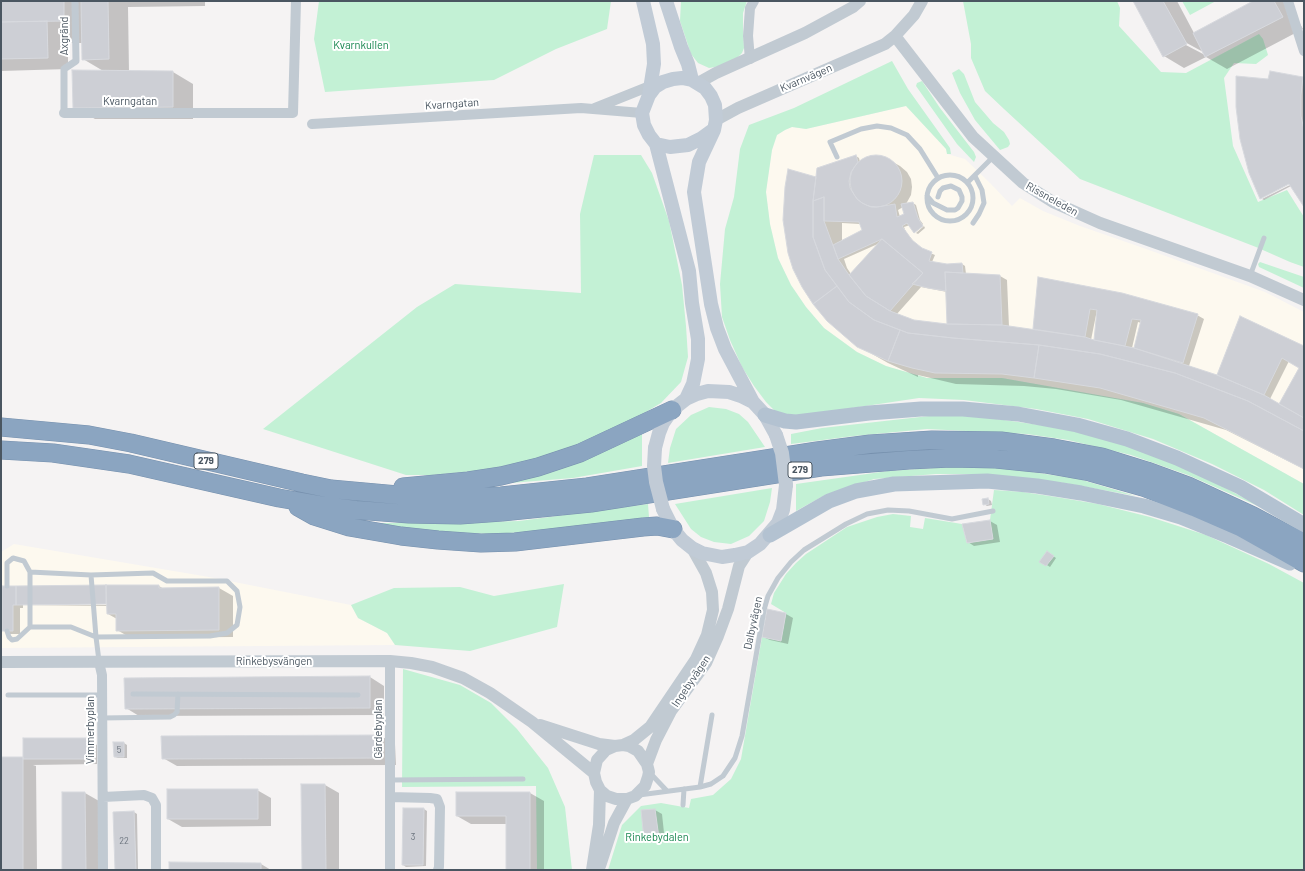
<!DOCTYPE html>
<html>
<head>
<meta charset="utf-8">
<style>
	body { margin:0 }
	#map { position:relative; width:1305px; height:871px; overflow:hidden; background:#f5f3f3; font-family:Barlow,sans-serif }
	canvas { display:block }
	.frame { position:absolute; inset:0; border:2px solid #4a5661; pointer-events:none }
</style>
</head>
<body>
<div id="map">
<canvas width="1305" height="871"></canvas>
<div class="frame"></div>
</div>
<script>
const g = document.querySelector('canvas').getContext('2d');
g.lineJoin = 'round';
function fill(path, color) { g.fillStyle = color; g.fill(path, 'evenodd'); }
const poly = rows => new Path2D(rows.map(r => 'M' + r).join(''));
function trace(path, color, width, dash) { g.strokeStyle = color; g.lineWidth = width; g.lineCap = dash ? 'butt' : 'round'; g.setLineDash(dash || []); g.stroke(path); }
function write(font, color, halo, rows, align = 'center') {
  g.font = font + ' Barlow,sans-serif'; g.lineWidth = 4; g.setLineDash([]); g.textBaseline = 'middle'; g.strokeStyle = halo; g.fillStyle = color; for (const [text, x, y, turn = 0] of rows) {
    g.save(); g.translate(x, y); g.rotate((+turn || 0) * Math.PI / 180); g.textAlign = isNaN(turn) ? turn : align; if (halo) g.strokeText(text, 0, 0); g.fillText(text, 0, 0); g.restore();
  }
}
fill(poly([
	[906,106,946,149,947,154,965,159,990,183,1012,206,1020,198,1043,211,1080,226,1149,250,1265,292,1304,312,1304,484,1179,414,1143,403,1002,378,927,378,886,366,857,352,824,328,806,307,791,285,778,258,770,224,766,192,772,150,777,135,785,130,792,127,806,129],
	[14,544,209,577,351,605,358,618,387,633,395,645,1,648,1,552]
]), '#fdf9ef');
fill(poly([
	[319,1,611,1,607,29,556,49,494,80,325,92,314,39],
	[681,1,747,1,743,13,743,27,744,48,742,53,736,59,721,66,709,68,698,63,691,54,680,21],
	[963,1,1117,1,1120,8,1119,26,1161,72,1186,73,1259,34,1263,39,1268,55,1256,64,1234,63,1224,78,1233,146,1258,202,1287,190,1304,217,1304,267,1290,262,1256,247,1080,179,1004,109,985,91,971,58,971,44],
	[1182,1,1216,1,1190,15],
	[892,61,908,89,950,148,951,154,947,154,946,149,906,106,806,129,792,127,785,130,777,135,772,150,766,192,770,224,778,258,791,285,806,307,824,328,857,352,886,366,927,378,1002,378,1143,403,1179,414,1304,484,1304,515,1264,490,1212,464,1153,439,1088,419,1036,409,964,400,919,398,792,417,776,412,766,402,754,386,742,367,730,340,722,317,720,284,725,229,734,197,740,149,749,125,794,108],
	[959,69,964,74,975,102,993,123,1004,132,1009,140,1010,144,1008,147,1000,150,975,120,960,93,952,73],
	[922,81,940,108,974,152,976,157,974,162,957,144,916,86,917,83],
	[594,155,641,155,652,173,669,221,682,285,686,326,688,357,681,382,661,403,624,425,587,441,540,458,485,470,433,475,406,475,263,429,417,307,455,284,581,293,580,214],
	[1260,262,1304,277,1304,288,1259,267,1258,264],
	[709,407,726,409,739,414,748,422,765,447,668,463,670,448,676,429,691,415],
	[968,415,1054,427,1112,440,1197,473,1267,510,1188,475,1131,455,1068,440,1027,434,927,429,854,436,791,444,791,434,822,428,929,416],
	[642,432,642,466,573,478,486,485],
	[966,466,1012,469,1079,479,1136,496,1064,483,986,474,936,474,874,479,825,495,796,511,796,484,888,471],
	[772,488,770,502,764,521,749,536,731,544,714,542,701,537,691,529,675,504],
	[994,490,1023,492,1056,497,1098,504,1150,517,1206,535,1269,564,1304,583,1304,870,608,870,622,825,641,806,661,803,689,808,691,799,713,795,731,779,741,759,762,637,781,640,786,613,771,604,774,593,786,574,796,563,806,554,847,527,877,517,893,514,911,516,910,527,923,529,925,518,962,524,967,543,993,539,990,520],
	[648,504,649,517,556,530,493,534,397,530,370,523,450,523,519,521],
	[564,584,557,627,470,651,395,645,387,633,358,618,351,605,394,588,460,587,494,596],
	[403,669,460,685,491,703,517,729,548,768,565,807,572,870,537,870,536,786,402,787]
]), '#c3f1d5');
fill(poly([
	[1,1,205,1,205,6,128,7,129,72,173,72,193,84,193,119,95,119,74,107,105,72,83,59,83,43,68,43,68,69,1,71],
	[1134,1,1177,1,1194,33,1255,1,1282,1,1290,6,1303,29,1227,69,1206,57,1184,68,1164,56],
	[1183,41,1205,53,1205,55,1182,43],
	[1303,77,1304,78,1304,206,1291,186,1264,200,1262,199,1294,183,1293,181,1262,197,1262,199,1250,172,1269,81],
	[856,156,859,158,860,162,865,158,873,156,882,156,900,166,907,172,911,179,912,187,911,195,906,204,913,203,916,205,920,220,923,224,915,231,910,225,904,227,906,232,915,243,923,250,935,255,932,262,947,265,962,264,965,266,966,274,1000,276,1007,280,1009,327,1034,330,1039,278,1197,315,1204,319,1189,366,1218,376,1304,347,1304,469,1226,430,1121,400,1056,389,1024,386,956,384,918,375,918,377,888,363,858,346,842,333,815,178],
	[860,200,867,205,882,207,869,207,859,201],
	[903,207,905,215,900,217,898,210],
	[842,223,860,224,864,231,842,242],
	[880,243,851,274,847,268,844,259],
	[921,287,947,292,948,325,914,321,896,315],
	[1097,310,1098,310,1095,341,1091,340],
	[1138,322,1141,323,1134,349,1132,348],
	[1289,361,1300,368,1280,405,1270,399],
	[924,226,925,228,918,234,916,233],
	[988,499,991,501,992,505,987,506,984,504,983,500],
	[990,521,997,525,1000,542,974,546,968,542,964,525],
	[1050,554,1056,558,1050,567,1041,561],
	[159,586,164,589,219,588,233,596,233,637,131,638,117,630,117,619,108,614,107,606,23,606,23,608,20,608,20,634,10,634,3,630,3,587],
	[111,603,111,605,23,606,23,604],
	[768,610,786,614,793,618,788,644,770,640,763,637],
	[370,677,384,686,384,715,139,716,126,708,125,679],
	[381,736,395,744,396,765,177,766,163,758],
	[24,739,87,739,97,745,97,764,33,765,36,766,37,870,2,870,23,758,24,759],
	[124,743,127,745,127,758,118,758,115,757],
	[302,785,325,785,339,793,339,870,303,870],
	[257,790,271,798,271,826,182,827,168,819],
	[63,793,85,793,99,801,99,870,63,870],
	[530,793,544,801,544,870,507,870,507,824,471,824,457,816],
	[404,809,424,809,427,811,426,866,406,867,403,865],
	[655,810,662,814,665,842,652,843,645,839],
	[134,812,137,814,138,870,116,870],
	[261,864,271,870,170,870]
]), '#0003');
const building = poly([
	[1,1,64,1,64,21,1,22,1,1],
	[81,1,108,1,109,59,82,60,81,1],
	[1133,1,1163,1,1187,44,1163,57,1133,1],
	[1253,1,1274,1,1283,17,1205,57,1193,33,1253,1],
	[47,21,48,58,1,59,1,22,47,21],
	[72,70,173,71,173,107,73,108,72,70],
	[1270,71,1303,77,1301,95,1301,116,1304,130,1304,207,1289,184,1260,199,1249,173,1240,139,1236,107,1236,76,1268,79,1270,71],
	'850 181a26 26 0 1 1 52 0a26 26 0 1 1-52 0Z',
	[856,155,858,162,851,172,849,181,850,188,857,199,862,203,871,207,877,207,895,204,897,217,904,214,901,204,913,202,918,218,923,226,914,233,907,223,902,226,912,240,922,248,932,252,929,261,947,264,962,263,963,273,945,272,946,291,928,288,912,284,923,273,882,239,838,259,833,245,862,230,859,222,824,221,824,197,813,201,817,168,856,155],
	[788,169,816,177,813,201,813,237,825,270,837,286,813,304,802,287,793,269,788,253,783,220,785,187,788,169],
	[824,197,824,221,838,259,849,275,866,296,890,311,914,320,947,324,1002,325,1085,337,1094,340,1134,348,1217,375,1264,395,1304,418,1304,431,1248,401,1175,373,1100,354,1039,345,953,338,908,333,874,320,849,302,825,270,813,237,813,201,824,197],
	[882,239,923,273,890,311,866,296,849,275,882,239],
	[945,272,1000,275,1002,325,947,324,945,272],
	[1038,277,1122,293,1198,314,1183,363,1134,348,1141,320,1132,319,1125,346,1094,340,1097,310,1090,309,1085,337,1033,329,1038,277],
	[837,286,849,302,874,320,900,330,888,361,857,347,827,321,813,304,837,286],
	[1240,316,1304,346,1304,418,1279,404,1299,368,1282,358,1264,395,1217,375,1240,316],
	[900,330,908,333,953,338,1039,345,1034,378,1002,374,935,373,912,368,888,361,900,330],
	[1039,345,1100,354,1175,373,1248,401,1304,431,1304,469,1204,418,1100,388,1034,378,1039,345],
	[988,498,989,504,983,505,982,499,988,498],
	[990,520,993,539,967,543,962,524,990,520],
	[1047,551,1054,556,1046,566,1039,562,1047,551],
	[106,585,159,585,159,588,219,587,219,630,116,631,116,614,107,614,106,585],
	[106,585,106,604,16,605,16,586,106,585],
	[2,586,16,586,16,605,13,605,13,631,2,631,2,586],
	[767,609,786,613,781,641,762,637,767,609],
	[370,676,370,708,125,709,124,678,370,676],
	[381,735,382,758,162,759,161,736,381,735],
	[23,738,87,738,87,759,23,759,23,738],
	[113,742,124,742,124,757,114,757,113,742],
	[1,757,23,757,23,870,1,870,1,757],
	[301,784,325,784,326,870,302,870,301,784],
	[167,789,258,789,258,819,167,819,167,789],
	[62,792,85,792,86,870,62,870,62,792],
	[456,792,530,792,530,870,506,870,506,816,456,816,456,792],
	[403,808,424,808,423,865,402,865,403,808],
	[655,809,659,838,644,840,641,810,655,809],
	[134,811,136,870,115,870,113,812,134,811],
	[169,862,261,863,261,870,169,870,169,862]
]);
fill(building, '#cdcfd5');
trace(building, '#d7d9de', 1);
const motorway = poly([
	[1,427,89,435,131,443,302,483,331,489,409,496,458,498,501,496,587,487,817,451,870,444,932,440,1001,441,1054,448,1102,457,1147,471,1188,486,1253,516,1304,543],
	[1,450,53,453,129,464,279,498,331,507,356,510,409,514,460,515,502,512,591,503,821,467,909,460,951,458,996,459,1045,464,1090,472,1143,487,1194,507,1240,527,1304,563],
	[403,487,468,481,501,476,538,467,580,453,672,410],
	[298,507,314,516,349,527,401,536,438,540,481,543,515,542,643,527,657,526,673,529]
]);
trace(motorway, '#7690ad', 19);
trace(poly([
	[837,157,830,142,861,129,877,126,891,128,907,135,920,149,938,178],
	'927 198a23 23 0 1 1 46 0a23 23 0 1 1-46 0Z',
	[968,182,993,157],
	[927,196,933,203,947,210,955,210,958,208,962,201,962,197,959,190,951,186,943,188,940,191,938,197],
	[973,223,979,214,984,203,982,190,975,176],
	[1250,276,1264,238],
	[30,572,91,575,153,573,167,581,227,581,237,591,240,607,237,625,227,633,210,636,96,637,99,661],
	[7,586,7,563,13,558,24,561,30,572,30,627,71,627,96,637,91,575],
	[7,631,9,637,12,640,17,639,30,627],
	[133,694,358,695],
	[8,695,102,695],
	[102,718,170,717,174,715,177,712,178,694],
	[651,774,667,791],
	[390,780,523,779],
	[700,787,712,715],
	[639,795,700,787,711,784,723,776,735,758,742,736,764,610,768,596,778,578,791,562,804,550,846,524,867,514,888,510,909,511,952,519,993,511],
	[683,805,684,789]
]), '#c1cad2', 5);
trace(poly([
	[64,113,64,69,76,61,75,1]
]), '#c1cad2', 7);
trace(poly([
	[1288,1,1304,51],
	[750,59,748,36,750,8,754,1],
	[595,108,650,86],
	[64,113,293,113,296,1],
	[312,124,581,108,642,113],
	[99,662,102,675,103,870],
	[103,797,144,795,152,798,156,805,156,870],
	[390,797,430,798,437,799,440,807,439,867,438,870],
	[390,870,390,661]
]), '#c1cad2', 10);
trace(poly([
	[895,36,973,137,1023,183,1053,202,1100,223,1250,276,1304,300],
	[698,83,716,73,805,33,853,7,860,1],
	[716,120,738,108,885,44,895,36,914,15,922,1],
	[1,662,390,661,411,663,432,667,463,678,490,693,532,722,594,773],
	[540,725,599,744,615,746,623,745,629,746,638,751,647,764,649,772,648,777,645,786,635,796,627,799,616,799,607,796,600,790,596,782,594,773,597,760,606,750,615,746],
	[623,745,634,740,650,727,696,659,707,635,713,610,712,592,706,573,692,548],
	[647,764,656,740,671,711,706,663,718,636,728,609,739,566,748,552],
	[600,866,614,823,627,799],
	[592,870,599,825,600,790]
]), '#c1cad2', 12);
trace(poly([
	[643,1,653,44,654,64,649,95],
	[666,1,681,47,688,64,692,80],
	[656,144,670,147,688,145,702,138,713,130],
	[686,399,693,384,698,359,698,339,692,303,689,271,656,144,649,135,644,125,642,113,649,95,655,87,663,82,673,79,682,78,692,80,705,88,711,96,715,105,716,120,714,130,699,162,694,192,711,304,717,328,725,349,753,402],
	[655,448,659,433,663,423,672,410,686,399,697,394,708,391,729,392,741,396,753,402,765,415,776,435],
	[663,509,673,529,682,540,692,548,702,553,722,557,735,555,748,552,760,544,778,523,783,510,786,485]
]), '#c1cbd6', 14);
trace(poly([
	[765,415,785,421,796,422,869,413,921,409,963,409,1018,414,1077,425,1127,439,1177,458,1240,487,1304,525],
	[770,535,829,501,856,491,894,484,987,481,1037,486,1081,493,1144,506,1181,517,1228,536,1290,563]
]), '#b3c2d1', 15);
trace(motorway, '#8ba5c1', 18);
trace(poly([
	[776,435,782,453,786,485],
	[655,448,654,466,656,482,663,509]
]), '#c1cbd6', 14);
write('9px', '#6b747e', null, [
	["5",119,750],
	["3",413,837],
	["22",124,841]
]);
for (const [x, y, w] of [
	[206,461,24],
	[800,470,24]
]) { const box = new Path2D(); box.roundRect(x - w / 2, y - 8, w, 16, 3); g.fillStyle = '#fff'; g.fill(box); trace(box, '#4a5661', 1); }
write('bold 10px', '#4a5661', null, [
	["279",206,461],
	["279",800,470]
]);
write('11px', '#4a5661', '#fff', [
	["Axgränd",64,36,-90],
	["Kvarnvägen",806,78,-23],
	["Kvarngatan",130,101],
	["Kvarngatan",452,104,-4],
	["Rissneleden",1052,199,29],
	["Dalbyvägen",753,623,-78],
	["Rinkebysvängen",274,661],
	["Ingebyvägen",691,681,-56],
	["Gärdebyplan",378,729,-90],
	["Vimmerbyplan",90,730,-90]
]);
write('11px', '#17864f', '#fff', [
	["Kvarnkullen",361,45],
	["Rinkebydalen",657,837]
]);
</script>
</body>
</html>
